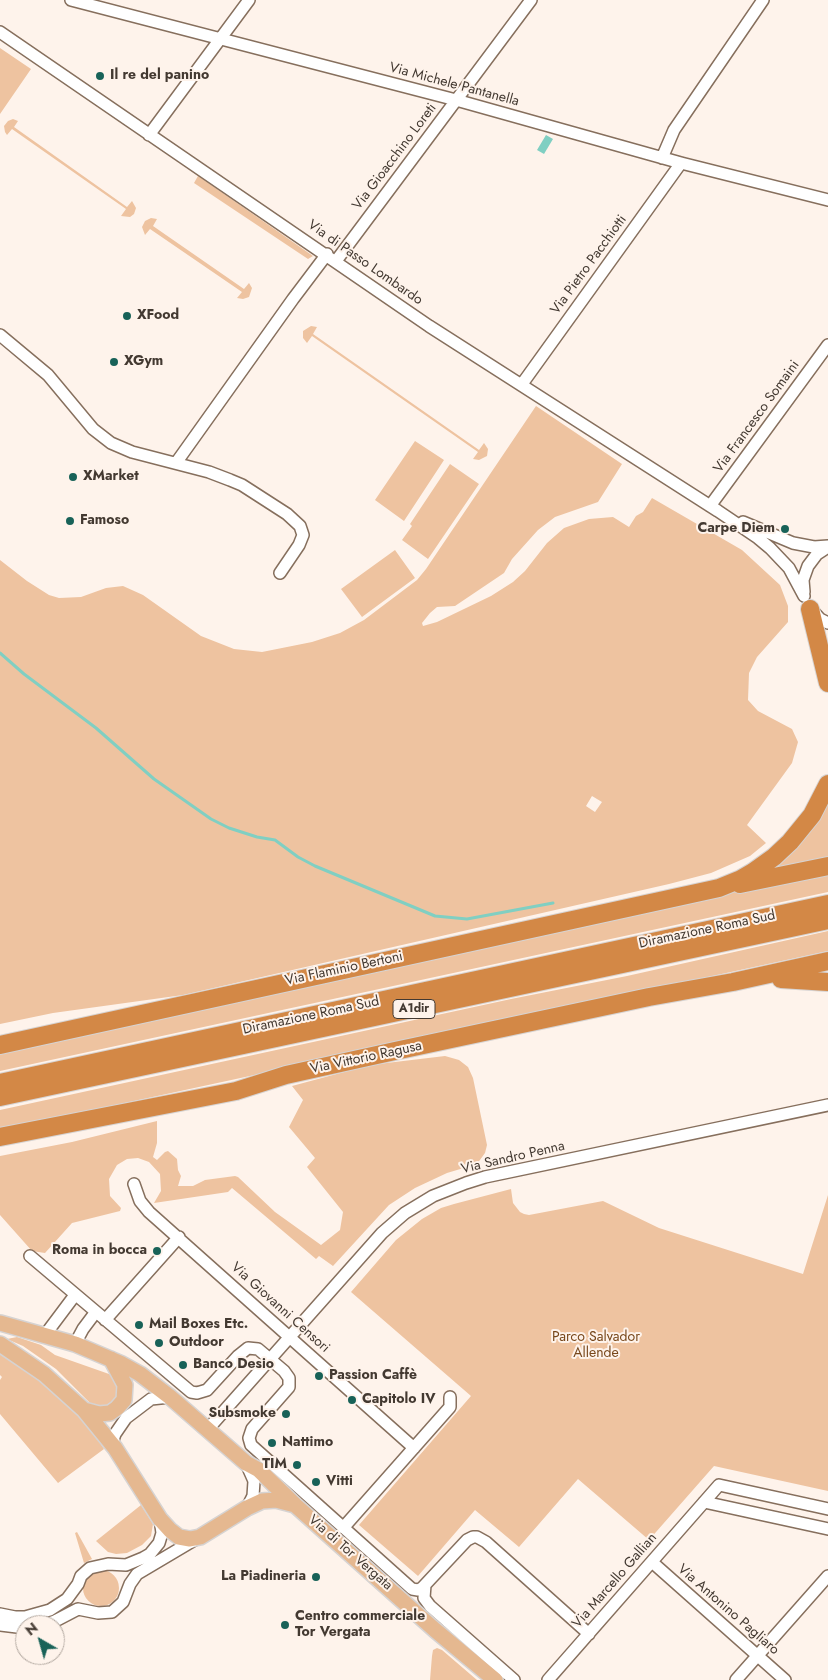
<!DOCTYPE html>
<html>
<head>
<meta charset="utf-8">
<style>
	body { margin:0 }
	#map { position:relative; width:828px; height:1680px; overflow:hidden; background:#fef3eb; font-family:Jost,sans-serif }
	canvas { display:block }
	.north { position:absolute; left:15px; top:1615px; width:50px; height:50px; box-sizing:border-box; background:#fef3eb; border:1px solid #b3a9a1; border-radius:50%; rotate:322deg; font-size:14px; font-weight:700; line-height:20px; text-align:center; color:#433931 }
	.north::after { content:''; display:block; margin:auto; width:18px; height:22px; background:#186258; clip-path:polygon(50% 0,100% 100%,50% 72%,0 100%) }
</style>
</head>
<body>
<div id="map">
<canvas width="828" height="1680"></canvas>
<div class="north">N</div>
</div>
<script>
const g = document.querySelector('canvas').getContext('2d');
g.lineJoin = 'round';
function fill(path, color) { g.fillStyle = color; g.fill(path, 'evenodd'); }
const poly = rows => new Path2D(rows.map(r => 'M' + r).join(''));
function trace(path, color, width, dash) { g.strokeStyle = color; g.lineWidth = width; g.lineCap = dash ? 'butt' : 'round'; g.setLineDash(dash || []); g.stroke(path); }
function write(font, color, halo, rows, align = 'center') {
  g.font = font + ' Jost,sans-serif'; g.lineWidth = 4; g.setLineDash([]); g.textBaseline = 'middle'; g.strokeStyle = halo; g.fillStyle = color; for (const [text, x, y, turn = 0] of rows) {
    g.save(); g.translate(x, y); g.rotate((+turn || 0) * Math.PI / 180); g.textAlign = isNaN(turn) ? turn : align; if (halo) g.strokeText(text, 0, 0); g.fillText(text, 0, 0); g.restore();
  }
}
fill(poly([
	[0,48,31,69,0,114],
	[13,119,18,121,14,127,127,207,132,201,136,208,134,214,130,217,121,216,126,209,12,129,7,135,5,132,4,126,8,121],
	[187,168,313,256,308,259,194,183,198,176],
	[151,218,157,219,153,226,244,289,249,283,252,288,249,297,243,299,237,298,242,292,150,229,145,235,142,227,145,221],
	[311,326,317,327,313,334,479,450,484,443,488,449,487,456,479,460,473,459,478,452,312,336,307,343,303,338,303,331],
	[536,406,622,464,598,502,555,517,538,530,512,559,504,573,455,606,437,607,430,613,422,623,423,626,437,622,491,596,513,582,525,571,547,543,564,528,589,519,613,517,629,527,636,516,643,512,652,498,742,550,780,585,788,606,788,622,757,657,749,673,748,700,758,711,792,729,798,742,792,763,747,825,766,843,750,856,711,873,669,884,183,995,53,1013,0,1024,0,560,27,581,49,595,59,598,81,597,106,588,123,586,143,595,201,636,234,649,262,652,312,642,340,633,364,620,417,580,426,569],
	[592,796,602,802,595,812,586,806],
	[415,441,444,460,404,521,375,500],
	[450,464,479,484,428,559,402,540,412,526,410,524],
	[395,550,415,578,362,617,341,589],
	[828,800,828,859,764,873],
	[828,871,828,892,0,1071,0,1052],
	[828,931,828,951,0,1130,0,1110,511,999,627,976],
	[445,1056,459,1060,468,1067,473,1078,487,1145,485,1153,477,1164,447,1173,415,1188,389,1205,333,1266,319,1256,316,1259,232,1188,228,1192,154,1203,161,1191,160,1174,149,1162,138,1158,127,1159,117,1165,109,1179,110,1196,121,1208,120,1211,72,1223,45,1253,32,1251,0,1215,0,1156,72,1142,157,1121,157,1143,153,1157,157,1160,165,1152,168,1151,177,1159,178,1170,181,1176,178,1186,193,1186,205,1180,235,1176,238,1177,275,1212,321,1245,340,1230,343,1212,307,1167,315,1158,289,1127,303,1100,292,1086,370,1065],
	[511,1189,513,1203,520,1212,524,1214,529,1215,603,1201,659,1228,803,1274,828,1195,828,1491,714,1466,649,1540,578,1479,519,1547,475,1510,418,1576,359,1525,471,1396,351,1292,396,1240,422,1219,441,1208,454,1204],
	[17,1337,41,1345,55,1355,109,1374,113,1378,118,1387,116,1398,107,1405,102,1406,91,1404,56,1369,23,1346,7,1339],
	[0,1351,23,1365,84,1418,104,1449,58,1483,0,1414,0,1380,2,1377,0,1375],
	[141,1505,153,1524,151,1536,142,1545,127,1553,116,1554,108,1552,96,1541],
	[77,1532,92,1559,84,1563,75,1533],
	'83 1588a18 18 0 1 1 36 0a18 18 0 1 1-36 0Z',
	[437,1648,442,1650,477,1680,430,1680,432,1656,433,1650]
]), '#eec3a0');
fill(poly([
	[546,135,553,139,544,154,537,150]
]), '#80cfc2');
trace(poly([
	[0,653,24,674,96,728,154,779,211,819,229,828,257,837,275,840,298,857,315,866,435,916,467,919,553,903]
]), '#80cfc2', 3);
const minor = poly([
	[71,0,456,100,681,163,828,200],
	[0,32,429,326,718,511,758,538,770,548,789,568,804,596],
	[149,135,249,0],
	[662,158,674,130,763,0],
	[336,261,531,0],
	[0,335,48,375,93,429,111,443,132,452,209,472,230,480,242,485,287,514,300,526,303,535,299,545,280,573],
	[522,384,681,163],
	[176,463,293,299,327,254],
	[710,506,828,345],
	[743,522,793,543,814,547,828,546],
	[804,592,803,580,808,566,817,554,828,547],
	[811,609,820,619,828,623],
	[134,1184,140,1201,149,1212,414,1448],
	[30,1256,191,1392,197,1393,207,1390,238,1356,248,1348,258,1349,284,1371,289,1378,289,1387,252,1429,249,1438,251,1445,412,1589,418,1590,422,1588,467,1540,473,1537,477,1537,486,1542,589,1634],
	[105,1320,179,1237],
	[45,1335,75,1295],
	[75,1344,83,1329,95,1313],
	[208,1429,382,1233,405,1213,433,1196,466,1183,485,1177,828,1105],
	[115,1448,113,1440,115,1434,126,1418,151,1399,170,1397],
	[246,1463,254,1481,253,1496,247,1508],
	[704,1502,828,1529],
	[343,1528,450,1407,450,1397],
	[652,1562,785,1680],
	[425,1585,424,1598,430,1606,514,1680],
	[0,1614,15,1617,25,1617,50,1610,67,1599,78,1584,81,1576,90,1568,108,1564,126,1565,143,1558,150,1554,159,1543,162,1533,160,1519],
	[0,1625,25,1628],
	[44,1625,55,1621,78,1609,98,1613,112,1612,123,1602,130,1584,137,1574,196,1539],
	[548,1680,719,1485,828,1509],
	[736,1680,828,1576]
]);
const major = poly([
	[0,1323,75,1344,122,1364,140,1374,170,1397,246,1463,259,1470,295,1505,435,1630,495,1680],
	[0,1344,44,1374,84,1410,115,1448,160,1519,170,1530,179,1537,190,1539,200,1537,247,1508,262,1501,276,1500,295,1505],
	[84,1410,99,1414,110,1413,117,1408,124,1400,125,1385,111,1359]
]);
const highway = poly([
	[810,609,828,683],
	[740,884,828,866],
	[781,979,828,982],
	[0,1045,719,888,741,879,753,872,774,857,790,842,812,815,828,784],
	[0,1083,828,904],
	[0,1097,828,920],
	[0,1137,236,1091,286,1075,395,1051,649,997,733,982,828,961]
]);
trace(minor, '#866f5d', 14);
trace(major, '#d6d3d2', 18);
trace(highway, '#d6d3d2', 20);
trace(minor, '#fff', 11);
trace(major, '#e5b890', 15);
trace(highway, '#d38846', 18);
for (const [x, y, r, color] of [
	[100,76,5,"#186258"],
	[127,316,5,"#186258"],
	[114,362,5,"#186258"],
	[73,477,5,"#186258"],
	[70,521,5,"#186258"],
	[785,529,5,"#186258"],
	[157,1251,5,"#186258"],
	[139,1325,5,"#186258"],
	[159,1343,5,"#186258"],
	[183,1365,5,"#186258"],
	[319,1376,5,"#186258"],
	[352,1400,5,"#186258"],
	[286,1414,5,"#186258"],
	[272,1443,5,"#186258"],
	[297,1465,5,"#186258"],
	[316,1482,5,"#186258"],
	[316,1577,5,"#186258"],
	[285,1625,5,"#186258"]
]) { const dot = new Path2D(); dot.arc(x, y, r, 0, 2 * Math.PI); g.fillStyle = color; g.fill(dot); trace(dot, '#fef3eb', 2); }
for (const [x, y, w] of [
	[414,1009,42]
]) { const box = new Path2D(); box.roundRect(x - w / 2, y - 9.5, w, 19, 4); g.fillStyle = '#fef3eb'; g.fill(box); trace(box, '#433931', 1); }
write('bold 12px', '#433931', null, [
	["A1dir",414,1009]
]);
write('bold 14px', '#433931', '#fef3eb', [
	["Il re del panino",110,76],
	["XFood",137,316],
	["XGym",124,362],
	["XMarket",83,477],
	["Famoso",80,521],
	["Carpe Diem",775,529,"right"],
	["Roma in bocca",147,1251,"right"],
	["Mail Boxes Etc.",149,1325],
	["Outdoor",169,1343],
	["Banco Desio",193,1365],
	["Passion Caffè",329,1376],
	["Capitolo IV",362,1400],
	["Subsmoke",276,1414,"right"],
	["Nattimo",282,1443],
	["TIM",287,1465,"right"],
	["Vitti",326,1482],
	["La Piadineria",306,1577,"right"],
	["Centro commerciale",295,1617],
	["Tor Vergata",295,1633]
], 'left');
write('14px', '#433931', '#fef3eb', [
	["Via Michele Pantanella",454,85,15],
	["Via Gioacchino Loreti",395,157,-53],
	["Via di Passo Lombardo",365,263,35],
	["Via Pietro Pacchiotti",589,265,-54],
	["Via Francesco Somaini",757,417,-54],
	["Diramazione Roma Sud",707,930,-12],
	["Via Flaminio Bertoni",344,969,-12],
	["Diramazione Roma Sud",311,1016,-12],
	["Via Vittorio Ragusa",366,1058,-12],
	["Via Sandro Penna",513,1158,-13],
	["Via Giovanni Censori",280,1308,42],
	["Via di Tor Vergata",350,1553,41],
	["Via Marcello Gallian",615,1581,-49],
	["Via Antonino Pagliaro",728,1610,41]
]);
write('14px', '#78471a', '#fef3eb', [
	["Parco Salvador",596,1338],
	["Allende",596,1354]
]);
</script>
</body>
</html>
